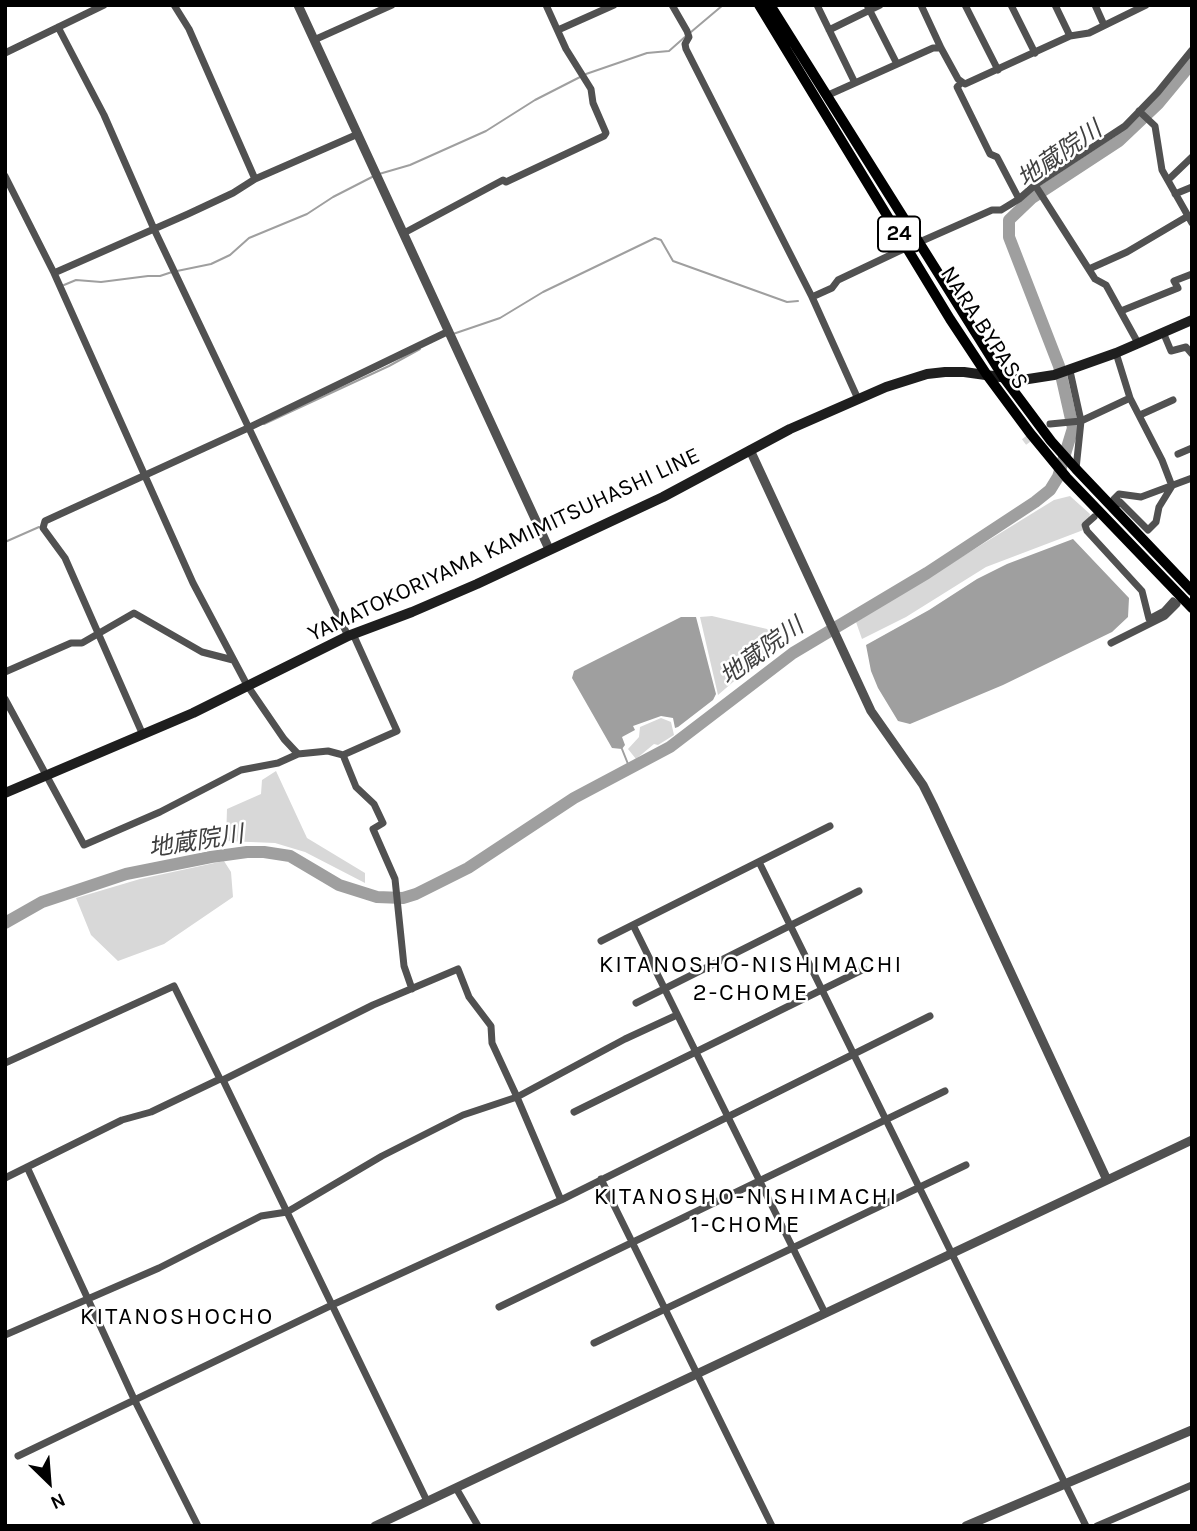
<!DOCTYPE html>
<html>
<head>
<meta charset="utf-8">
<style>
	body { margin:0 }
	#map { position:relative; width:1197px; height:1531px; overflow:hidden; background:#fff; font-family:Karla,sans-serif }
	canvas { display:block }
	.frame { position:absolute; inset:0; border:7px solid #000; pointer-events:none }
	.north { position:absolute; left:14px; top:1447px; width:70px; height:70px; -webkit-text-stroke:5px #fff; paint-order:stroke; rotate:155deg; font-size:19px; font-weight:700; line-height:28px; text-align:center; color:#000 }
	.north::after { content:''; display:block; margin:auto; width:24px; height:32px; background:#000; clip-path:polygon(50% 0,100% 100%,50% 72%,0 100%) }
</style>
</head>
<body>
<div id="map">
<canvas width="1197" height="1531"></canvas>
<div class="frame"></div>
<div class="north">N</div>
</div>
<script>
const g = document.querySelector('canvas').getContext('2d');
g.lineJoin = 'round';
function fill(path, color) { g.fillStyle = color; g.fill(path, 'evenodd'); }
const poly = rows => new Path2D(rows.map(r => 'M' + r).join(''));
function trace(path, color, width, dash) { g.strokeStyle = color; g.lineWidth = width; g.lineCap = dash ? 'butt' : 'round'; g.setLineDash(dash || []); g.stroke(path); }
function write(font, color, halo, rows, align = 'center') {
  g.font = font + ' Karla,"Noto Sans JP",sans-serif'; g.lineWidth = 5; g.setLineDash([]); g.textBaseline = 'middle'; g.strokeStyle = halo; g.fillStyle = color; for (const [text, x, y, turn = 0] of rows) {
    g.save(); g.translate(x, y); g.rotate((+turn || 0) * Math.PI / 180); g.textAlign = isNaN(turn) ? turn : align; if (halo) g.strokeText(text, 0, 0); g.fillText(text, 0, 0); g.restore();
  }
}
fill(poly([
	[1070,496,1090,514,1086,529,986,567,906,617,862,639,856,622,1054,500],
	[712,616,767,629,775,635,777,644,718,695,700,617],
	[661,718,671,722,674,735,658,745,654,744,636,759,628,749,639,737,640,727],
	[276,771,307,838,365,873,365,883,305,852,275,843,226,841,227,809,261,794,262,780],
	[224,861,231,872,233,897,164,944,118,961,91,935,76,898,140,879]
]), '#d8d8d8');
fill(poly([
	[1073,539,1129,598,1128,617,1112,632,1003,685,910,724,898,721,878,688,871,671,866,645,929,610,977,579,1007,564],
	[681,617,696,617,716,694,713,700,678,727,675,728,673,718,661,716,633,726,635,730,622,737,625,745,622,749,612,748,572,678,574,671]
]), '#9f9f9f');
trace(poly([
	[691,32,723,5],
	[586,74,647,53,669,51,686,36],
	[379,174,410,165,486,131,535,100,582,76],
	[177,271,211,264,230,255,249,238,307,214,333,197,374,176],
	[64,285,76,280,101,282,148,276,160,276,172,272],
	[453,334,500,318,543,292,655,238,661,240,673,261,787,302,798,301],
	[264,424,389,366,420,349],
	[5,542,39,527],
	[622,749,630,769]
]), '#9f9f9f', 2);
trace(poly([
	[5,923,42,902,126,874,211,857,247,852,264,852,290,856,339,885,377,897,403,898,416,894,468,868,574,798,670,747,793,653,927,573,1035,502,1050,490,1058,477,1073,428,1059,366,1009,237,1009,220,1032,198,1119,141,1158,104,1192,63]
]), '#9f9f9f', 12);
trace(poly([
	[1024,442,1035,434]
]), '#d9d9d9', 7, [7, 3.5]);
trace(poly([
	[174,5,189,29,255,179],
	[672,5,687,31,689,37,685,44,686,49,812,297,858,399],
	[817,5,855,83,826,96],
	[867,5,897,64],
	[921,5,941,48,958,79,965,84,1070,36,1089,33,1146,5],
	[965,5,998,70],
	[1011,5,1035,53],
	[1055,5,1070,36],
	[1095,5,1104,25],
	[58,27,104,115,154,229,348,636],
	[558,30,614,5],
	[829,30,880,5],
	[314,40,392,5],
	[5,53,104,5],
	[855,83,933,48,941,48],
	[961,83,957,87,990,154,997,157,1019,199],
	[1139,111,1155,126,1162,170,1192,223],
	[5,176,54,273,193,583,247,685,284,739,298,754],
	[1168,180,1192,157],
	[1035,185,1095,279,1106,285,1138,343],
	[1175,194,1192,187],
	[404,233,503,180,506,182,604,136,606,133,593,103,591,89,566,49,546,5],
	[1089,269,1127,252,1188,216],
	[54,273,188,214,233,193,255,179,358,134],
	[812,297,832,288,838,280,897,252,992,210,1001,210,1019,199,1035,185,1125,126,1158,92,1192,50],
	[1121,311,1178,288,1174,281,1192,274],
	[1163,332,1171,351,1186,347,1192,354],
	[1116,353,1130,398,1162,460,1172,486],
	[1070,371,1081,421,1076,469],
	[1140,415,1173,400],
	[1050,424,1081,421,1130,398],
	[1178,454,1192,448],
	[1114,499,1119,494,1141,497,1192,478],
	[1113,508,1120,502,1148,530,1156,522,1159,507,1172,486],
	[1094,517,1085,525,1087,531,1142,591,1149,619,1164,611,1173,601,1177,604,1165,616,1111,643],
	[5,672,71,643,82,643,134,613,202,652,233,660],
	[5,699,84,845,160,812,241,770,278,763,298,754,328,751,343,755,397,731,353,634],
	[143,735,65,558,43,528,45,521,248,428,449,331],
	[343,755,356,787,374,804,383,823,373,829,395,879,404,966,412,989],
	[759,862,1086,1526],
	[633,925,825,1313],
	[601,941,830,826],
	[636,1003,859,891],
	[5,1063,174,986,220,1079],
	[223,1080,427,1501],
	[574,1112,864,969],
	[27,1167,134,1399,198,1526],
	[5,1178,122,1120,151,1112,220,1079,223,1080,373,1005,458,969,469,997,491,1026,492,1043,517,1097,625,1039,677,1015],
	[601,1179,772,1526],
	[499,1307,945,1091],
	[5,1335,159,1268,261,1216,287,1212,382,1156,463,1115,517,1097,561,1200],
	[594,1343,966,1165],
	[18,1456,332,1305,561,1200,930,1016],
	[456,1488,478,1526],
	[1097,1526,1192,1485]
]), '#515151', 7);
trace(poly([
	[298,5,549,549],
	[750,450,871,711,923,785,933,805,1107,1180],
	[375,1526,1192,1140],
	[966,1526,1192,1430]
]), '#515151', 9);
trace(poly([
	[5,793,193,713,348,636,412,612,477,584,663,497,790,429,886,387,927,374,945,372,964,372,1022,380,1054,375,1116,353,1192,320]
]), '#1e1e1e', 10);
trace(poly([
	[759,5,950,319,987,375,1030,433,1067,478,1192,608],
	[770,5,1004,378,1051,441,1076,469,1192,591]
]), '#000', 10);
for (const [x, y, w] of [
	[899,234,42]
]) { const box = new Path2D(); box.roundRect(x - w / 2, y - 17.5, w, 35, 5); g.fillStyle = '#fff'; g.fill(box); trace(box, '#000', 2); }
write('bold 21px', '#000', null, [
	["24",899,234]
]);
write('23px', '#000', '#fff', [
	["NARA BYPASS",984,328,57],
	["YAMATOKORIYAMA KAMIMITSUHASHI LINE",504,545,-25]
]);
write('italic 24px', '#404040', '#fff', [
	["地蔵院川",1060,155,-35],
	["地蔵院川",762,652,-36],
	["地蔵院川",196,842,-9]
]);
g.letterSpacing = '2px';
write('24px', '#000', '#fff', [
	["KITANOSHO-NISHIMACHI",751,965],
	["2-CHOME",751,993],
	["KITANOSHO-NISHIMACHI",746,1197],
	["1-CHOME",746,1225],
	["KITANOSHOCHO",177,1317]
]);
g.letterSpacing = '0px';
</script>
</body>
</html>
